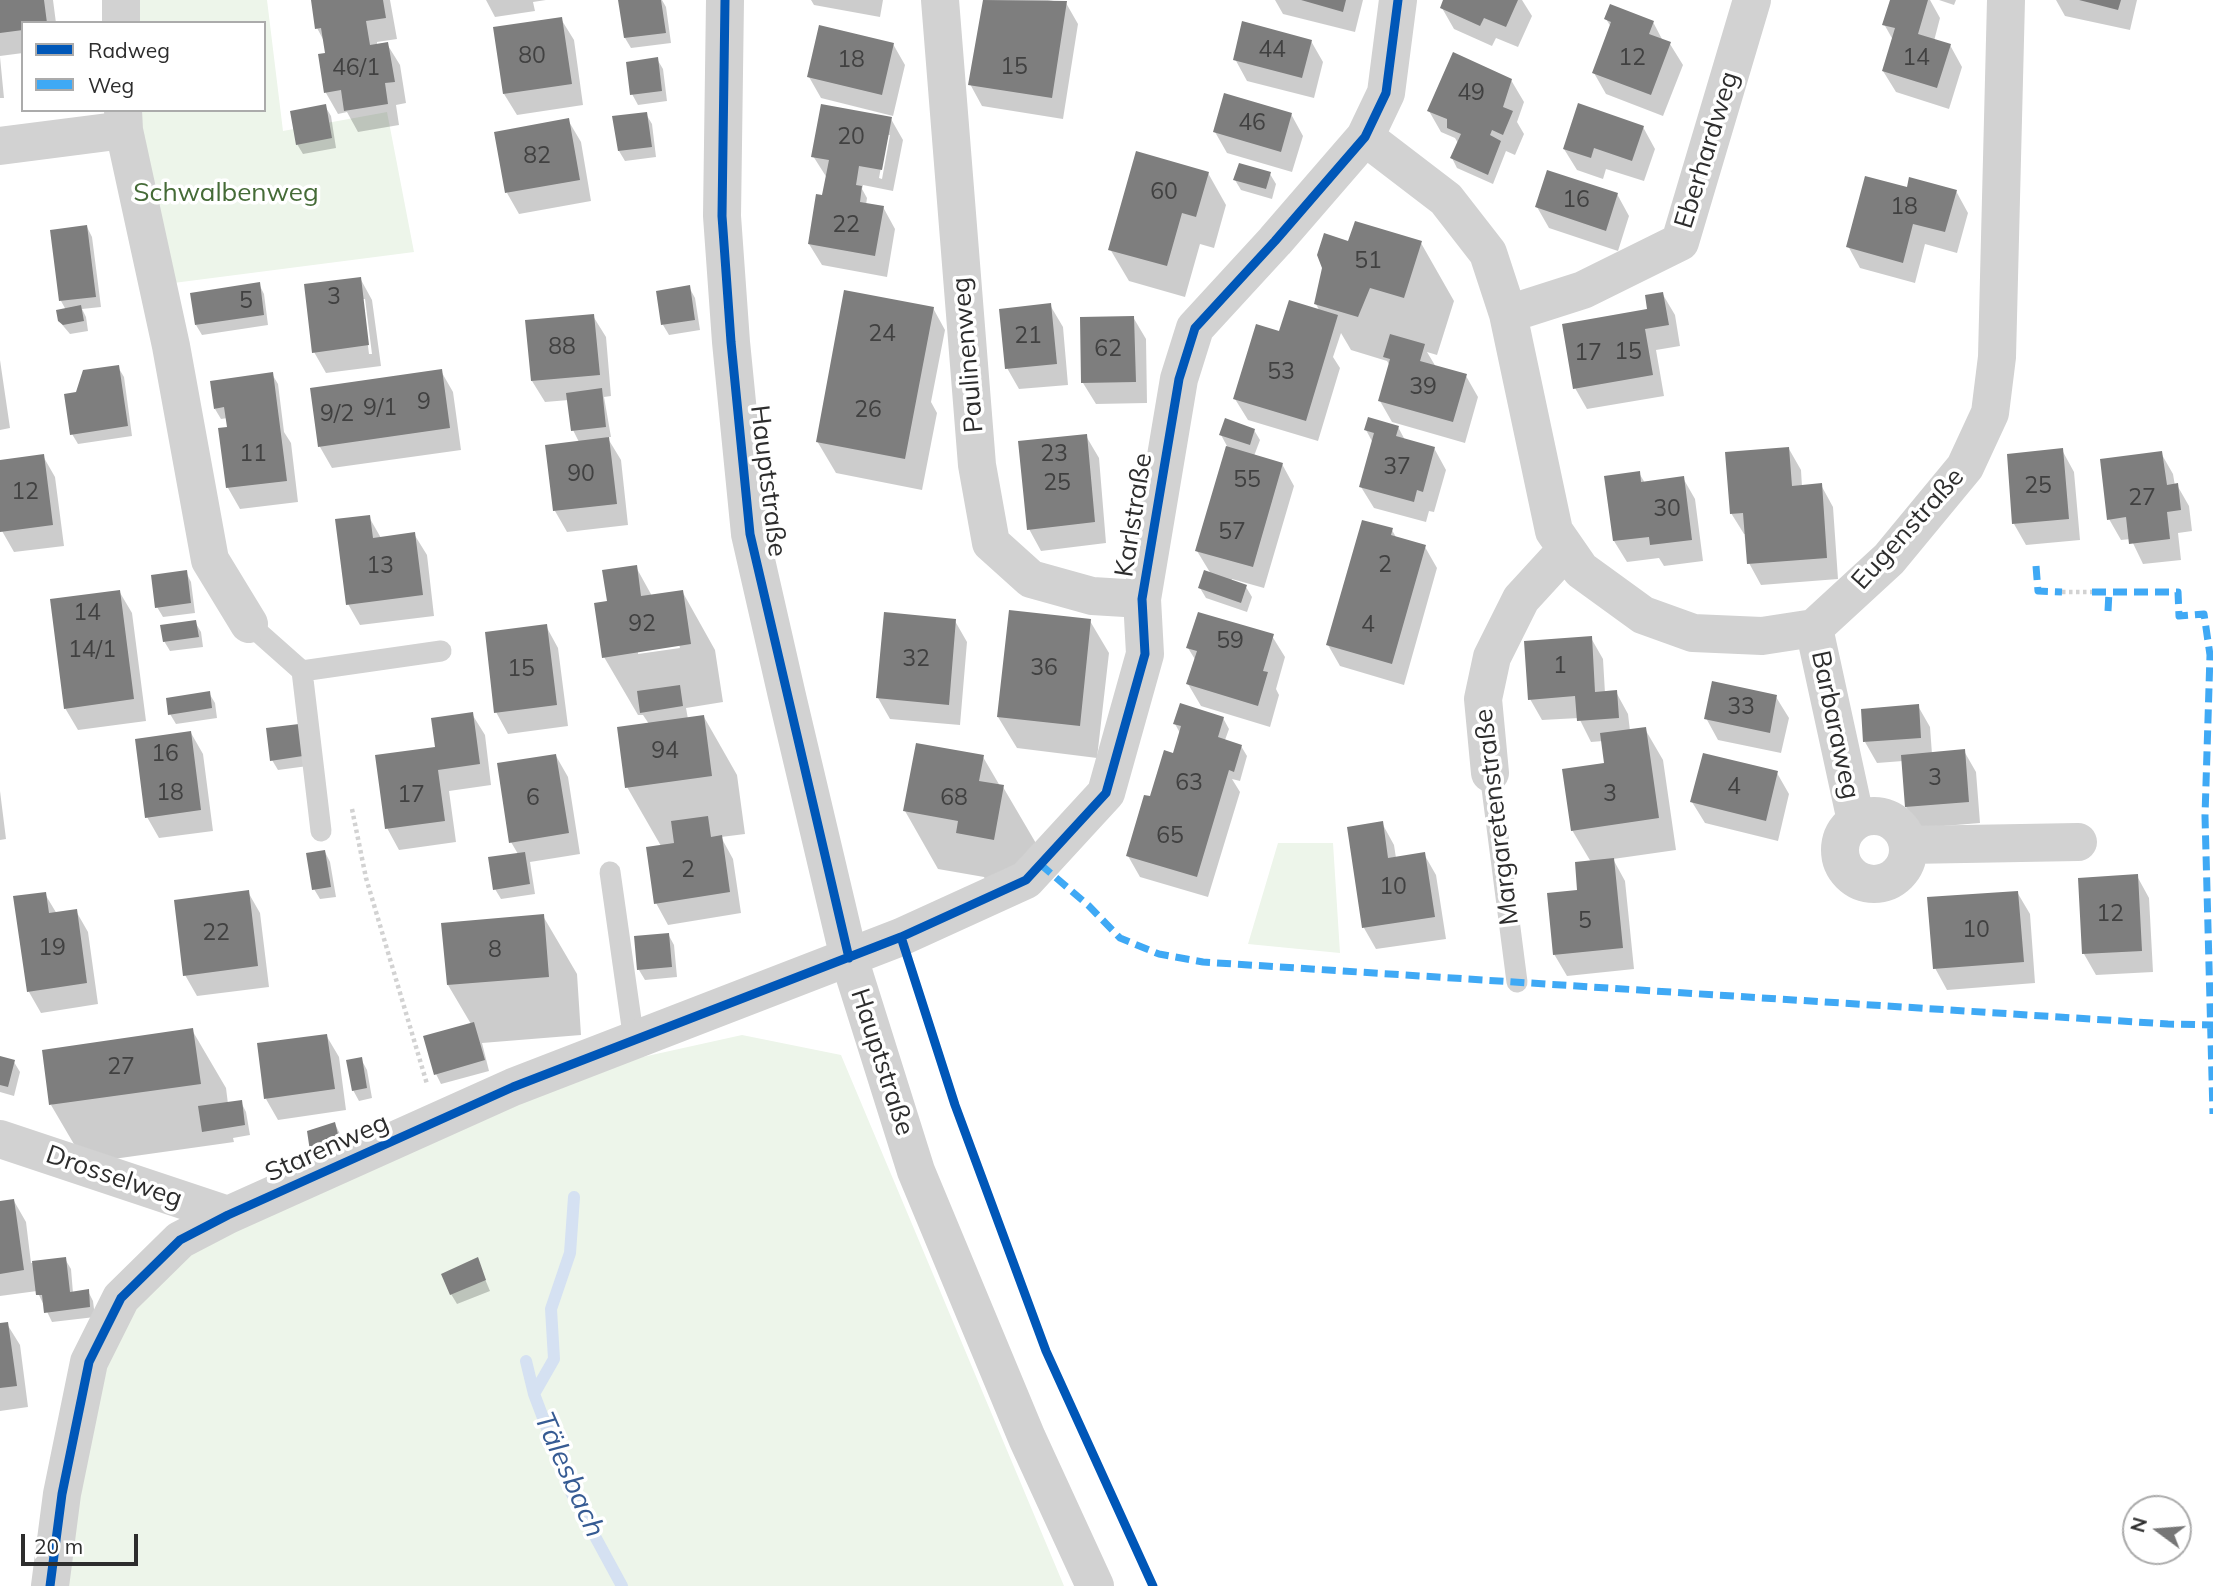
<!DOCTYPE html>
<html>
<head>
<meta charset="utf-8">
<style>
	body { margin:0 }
	#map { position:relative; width:2213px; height:1586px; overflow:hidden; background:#fff; font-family:Mulish,sans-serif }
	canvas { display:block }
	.legend { position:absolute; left:21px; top:21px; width:245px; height:91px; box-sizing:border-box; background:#fff; border:2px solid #ababab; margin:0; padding:9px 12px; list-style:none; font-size:21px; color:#2d2d2d }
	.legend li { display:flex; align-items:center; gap:14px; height:35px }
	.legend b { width:35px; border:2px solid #ababab }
	.north { position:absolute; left:2122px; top:1495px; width:70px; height:70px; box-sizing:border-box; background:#fff; border:2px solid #ababab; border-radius:50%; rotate:286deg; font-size:19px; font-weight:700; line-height:28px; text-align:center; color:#2d2d2d }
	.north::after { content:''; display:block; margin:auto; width:24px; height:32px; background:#767676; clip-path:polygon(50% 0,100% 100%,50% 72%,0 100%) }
	.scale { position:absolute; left:21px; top:1534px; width:117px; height:32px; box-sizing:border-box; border:4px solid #2d2d2d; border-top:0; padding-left:9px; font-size:21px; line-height:24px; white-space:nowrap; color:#2d2d2d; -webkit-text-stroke:5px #fff; paint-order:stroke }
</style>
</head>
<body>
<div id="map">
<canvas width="2213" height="1586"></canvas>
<ul class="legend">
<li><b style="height:9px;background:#0057b8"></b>Radweg</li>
<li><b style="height:9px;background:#3fa9f5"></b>Weg</li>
</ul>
<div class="north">N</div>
<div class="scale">20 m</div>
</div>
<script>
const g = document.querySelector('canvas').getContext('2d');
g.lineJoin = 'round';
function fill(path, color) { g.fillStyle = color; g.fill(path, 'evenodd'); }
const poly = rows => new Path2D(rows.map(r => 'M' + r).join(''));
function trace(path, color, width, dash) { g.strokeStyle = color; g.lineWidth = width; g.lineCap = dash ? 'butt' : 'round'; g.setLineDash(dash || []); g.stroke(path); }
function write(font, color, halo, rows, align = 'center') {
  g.font = font + ' Mulish,sans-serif'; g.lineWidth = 7; g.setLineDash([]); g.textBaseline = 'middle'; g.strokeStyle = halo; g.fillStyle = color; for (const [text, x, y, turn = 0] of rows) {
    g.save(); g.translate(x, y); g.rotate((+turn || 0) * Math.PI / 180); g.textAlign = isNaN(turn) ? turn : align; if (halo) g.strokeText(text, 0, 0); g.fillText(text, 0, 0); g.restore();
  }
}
fill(poly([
	[121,0,267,0,283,131,387,112,414,252,158,285,123,110,264,110,264,23,121,23],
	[1278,843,1333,843,1340,953,1248,944],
	[742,1035,841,1055,1064,1586,48,1586,122,1291,498,1089]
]), '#edf5ea');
fill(poly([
	[0,0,53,0,56,23,23,23,23,53,0,56],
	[312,0,390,0,397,39,377,42,377,46,387,44,400,65,406,103,396,105,399,125,358,132,347,112,338,114,326,93,327,54,325,43,317,28],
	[486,0,546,0,533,2,535,11,495,17],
	[662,0,666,7,671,43,631,48,625,38,620,1],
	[811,0,883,0,880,17,814,5],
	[984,0,1048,0,1066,3,1078,24,1063,119,982,106,970,84],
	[1275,0,1363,0,1355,32,1283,14],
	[1445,0,1522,0,1532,16,1518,47,1496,38,1492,46,1454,29,1442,8],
	[1891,0,1930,0,1940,18,1934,41,1950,45,1962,67,1949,109,1896,92,1883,71,1893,40,1884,24],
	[1939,0,1956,0,1954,5],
	[2056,0,2137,0,2130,30,2065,16],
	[561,19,574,40,583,105,517,115,504,94],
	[1606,19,1653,22,1663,41,1670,44,1683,65,1663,116,1606,94,1594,73,1611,27],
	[1311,41,1323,62,1314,98,1247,81,1235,59],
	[893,44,905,65,893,116,821,98,809,77],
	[0,57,4,98,0,98],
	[657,59,663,69,667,101,638,105,632,94],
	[1511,80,1524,102,1517,122,1524,134,1515,155,1506,151,1493,184,1457,168,1452,158,1458,143,1455,138,1441,132,1429,111],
	[325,106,331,116,336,148,303,154,297,144],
	[646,114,652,124,656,157,625,161,619,151],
	[1291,114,1303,136,1292,172,1227,153,1215,132],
	[891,119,903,140,893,191,863,185,862,189,867,198,866,205,883,207,895,229,887,277,822,265,809,244,827,178,813,156],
	[887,135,890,135,882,179,879,178],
	[568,120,581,142,591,201,519,214,507,193],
	[1643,127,1655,149,1644,181,1606,169,1603,179,1577,170,1564,149],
	[1208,173,1226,205,1214,248,1200,244,1185,297,1129,281,1110,249],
	[1270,174,1276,184,1272,199,1241,190,1235,180],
	[1908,189,1956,191,1968,213,1957,253,1925,244,1915,283,1860,268,1848,246],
	[1617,194,1629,216,1618,251,1549,228,1537,207],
	[87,227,92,237,101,307,82,309,86,317,88,331,70,334,59,321,66,310,61,301,52,232],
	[1349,243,1421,243,1454,301,1437,355,1427,352,1436,367,1466,376,1478,397,1465,443,1392,422,1380,401,1390,366,1387,361,1351,350,1341,333,1333,357,1340,368,1318,441,1248,420,1235,399,1281,333,1320,312,1316,304],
	[360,278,372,300,381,366,326,373,314,352],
	[362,299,365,299,372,354,369,354],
	[259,284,264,294,268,325,202,335,196,325],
	[689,287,695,298,700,330,669,335,663,325],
	[1662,293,1675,315,1680,346,1656,350,1664,396,1587,409,1575,388],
	[1050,305,1063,327,1068,385,1019,389,1007,368],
	[933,308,945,330,931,402,937,413,922,490,836,473,817,441],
	[593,316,606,337,611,396,604,397,611,437,607,437,621,460,628,525,567,532,555,511,547,446,579,442,573,430,569,400,545,402,532,381],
	[1133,317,1146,339,1147,403,1096,404,1083,383],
	[0,360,10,428,0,430],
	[118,367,124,377,132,436,78,444,72,434,77,394],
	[441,371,453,392,461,450,332,468,320,447,312,389],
	[272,374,278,384,284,432,291,443,298,502,240,509,228,488,220,429,229,428,228,418,221,419,215,409],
	[1398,427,1405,440,1434,448,1446,470,1434,512,1429,511,1426,522,1374,508,1361,487,1373,443,1366,430],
	[1254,430,1260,440,1254,456,1282,464,1294,486,1264,588,1232,579,1231,581,1246,587,1252,597,1247,612,1206,598,1200,588,1211,574,1197,551,1227,446,1221,435],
	[1086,436,1099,458,1106,543,1041,551,1029,529],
	[1789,449,1801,470,1802,487,1821,485,1833,507,1838,579,1761,585,1749,563,1747,534,1744,534,1731,513],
	[2062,450,2074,472,2080,540,2026,545,2014,524],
	[2161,453,2173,474,2175,486,2177,485,2189,506,2192,531,2178,533,2181,560,2143,564,2131,539,2121,540,2109,519],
	[43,456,55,477,64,546,14,552,2,531,0,461],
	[1639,473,1645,483,1683,478,1695,499,1703,561,1664,566,1659,558,1627,562,1614,541,1606,477],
	[369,517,381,538,414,534,427,555,434,616,360,625,348,604],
	[1392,530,1397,539,1425,547,1437,568,1404,685,1340,666,1328,645],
	[636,567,652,596,682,591,715,650,723,702,686,708,688,719,704,717,737,775,745,834,721,837,733,859,741,913,668,925,656,903,661,846,627,787,649,724,643,715,638,715,604,657,609,603],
	[679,644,680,648,638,654,638,651],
	[186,572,191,582,195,613,163,617,157,607],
	[119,591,132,613,146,721,78,730,65,708],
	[955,621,967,642,960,725,890,719,878,698],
	[1090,621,1109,653,1097,758,1017,748,998,717],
	[195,622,201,632,203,647,170,651,164,641],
	[546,626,558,648,568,726,508,734,496,712],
	[1272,636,1285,657,1276,689,1279,695,1270,727,1201,706,1188,684,1196,661,1188,648],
	[1591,638,1603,659,1605,693,1616,692,1628,714,1630,731,1645,729,1663,760,1676,850,1613,859,1625,881,1634,969,1567,976,1554,954,1591,862,1572,830,1606,764,1603,741,1591,742,1579,718,1542,720,1530,699],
	[209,693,215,703,217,718,176,724,170,714],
	[1776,697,1789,718,1781,753,1718,740,1706,718],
	[1918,706,1930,727,1932,754,1964,751,1976,772,1980,823,1919,828,1906,807,1903,761,1877,763,1865,742],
	[472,714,485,735,491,785,449,791,456,842,399,850,387,828,437,749],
	[1223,718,1229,729,1225,740,1241,746,1247,756,1240,781,1232,779,1240,792,1208,897,1140,877,1128,856,1152,798,1174,755,1180,733,1175,724],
	[298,726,308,766,278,770,272,760],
	[191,733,203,754,213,831,159,838,147,817],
	[556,756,568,777,580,854,530,862,535,894,501,899,495,889,518,854,511,842],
	[983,757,1000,786,1003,787,1037,845,991,891,984,877,938,869,905,811],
	[1777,773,1789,794,1778,841,1705,823,1692,802],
	[0,791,6,839,0,840],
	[1382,823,1394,845,1396,858,1424,854,1436,875,1446,939,1376,949,1364,928],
	[325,852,330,862,336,897,320,899,314,889],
	[2137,876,2149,898,2153,972,2096,975,2084,954,2080,879],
	[248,892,260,913,269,987,197,996,185,975],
	[2017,892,2030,914,2035,983,1947,990,1935,968],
	[45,894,57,914,76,911,88,932,98,1004,41,1013,29,992],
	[543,916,577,974,581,1035,482,1043,489,1071,441,1084,436,1074,471,1024,448,985],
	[668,934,674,945,677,977,645,980,639,970],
	[192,1030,226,1088,228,1104,241,1102,246,1112,250,1135,233,1138,234,1142,85,1163,51,1105],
	[326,1035,339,1057,346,1110,278,1120,266,1099],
	[0,1058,14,1062,20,1072,14,1096,0,1092],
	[361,1059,367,1070,372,1098,359,1101,353,1090],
	[335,1124,340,1134,346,1157,312,1157],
	[14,1201,26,1222,31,1263,65,1259,71,1269,73,1293,88,1291,93,1301,95,1317,52,1322,37,1291,0,1296,0,1203],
	[477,1260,490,1291,457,1304,451,1294],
	[7,1324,20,1345,28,1407,0,1411,0,1325]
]), '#0003');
trace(poly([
	[526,1361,534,1394,572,1494,622,1586],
	[534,1394,554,1359,551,1309,570,1253,574,1197]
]), '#d5e1f2', 12);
fill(poly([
	[0,0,44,0,47,23,23,23,23,30,0,33],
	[311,0,383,0,386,18,366,21,370,45,388,42,395,82,385,83,388,104,344,111,341,90,324,93,318,54,325,53,321,28,315,29],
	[618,0,661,0,666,33,624,38],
	[983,0,1067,1,1052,98,968,85],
	[1301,0,1346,0,1343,12],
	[1443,0,1518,0,1506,27,1484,18,1480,26,1440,8],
	[1890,0,1928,0,1918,34,1951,44,1937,88,1882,71,1895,28,1882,25],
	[2079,0,2121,0,2118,10],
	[1610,4,1654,21,1649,34,1671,42,1651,95,1592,73,1611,22,1604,19],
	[562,17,572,84,503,94,493,27],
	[1242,21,1312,40,1302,78,1233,60],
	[819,25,894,43,882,95,807,77],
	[1453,52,1512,79,1503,107,1513,111,1503,135,1492,130,1490,135,1501,141,1488,175,1450,158,1461,134,1447,128,1447,119,1427,111],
	[658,57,662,91,630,95,626,62],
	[1224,93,1292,113,1281,152,1213,132],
	[1578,103,1644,126,1632,161,1594,148,1591,158,1563,149],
	[326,104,332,138,296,145,290,111],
	[821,104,892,117,882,170,859,166,856,185,862,186,860,202,884,206,875,256,808,244,816,194,822,195,829,160,811,157],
	[647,112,652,147,618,151,612,116],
	[569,118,580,180,505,193,494,132],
	[1136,151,1209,172,1196,217,1182,213,1167,266,1108,250],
	[1239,163,1271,172,1266,189,1233,180],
	[1547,170,1618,193,1606,231,1535,207],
	[1865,176,1907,187,1909,177,1957,190,1945,232,1913,224,1903,263,1846,247],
	[1355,221,1422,241,1404,298,1370,288,1358,317,1314,304,1322,268,1317,255,1324,233,1348,241],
	[87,225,96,297,59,301,50,230],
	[361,277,369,345,312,353,304,284],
	[260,282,264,315,195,325,190,293],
	[690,285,695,320,661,325,656,291],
	[844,290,934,307,905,459,816,442],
	[1663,292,1669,325,1645,329,1653,375,1573,389,1562,324,1647,309,1645,295],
	[1289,300,1338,315,1306,421,1233,399,1256,324,1279,331],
	[1051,303,1057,364,1005,369,999,309],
	[81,305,84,321,63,325,58,321,56,310],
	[594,314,600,375,531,381,525,320],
	[1134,316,1136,382,1081,383,1080,317],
	[1390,334,1425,344,1420,361,1467,374,1453,422,1378,401,1390,359,1383,357],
	[119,365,128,426,70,435,64,394,76,392,83,370],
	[442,369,450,428,318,447,310,388],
	[273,372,287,481,226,488,218,428,227,427,224,407,214,409,210,381],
	[602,388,606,427,571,431,566,393],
	[1368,417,1399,426,1396,436,1435,447,1423,492,1417,490,1414,502,1359,487,1374,433,1364,430],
	[1225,418,1255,429,1250,445,1219,435],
	[1087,434,1095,522,1027,530,1018,441],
	[609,437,617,504,553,511,545,445],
	[1226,446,1283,463,1253,567,1195,551],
	[1789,447,1792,486,1822,483,1827,558,1747,564,1743,513,1730,514,1725,452],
	[2063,448,2069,519,2012,524,2007,454],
	[2162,451,2167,485,2178,483,2181,510,2167,512,2170,539,2129,544,2126,517,2107,520,2100,459],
	[44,454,53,525,0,532,0,460],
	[1640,471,1641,482,1684,476,1692,540,1650,545,1649,537,1613,541,1604,476],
	[370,515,373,538,415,532,423,595,346,605,335,519],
	[1362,520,1393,528,1391,535,1426,545,1392,664,1326,645],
	[637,565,641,596,683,590,691,644,602,658,594,603,607,601,602,570],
	[187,570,191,603,155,608,151,575],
	[1204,570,1247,585,1241,603,1198,588],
	[120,590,134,699,64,709,50,599],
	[1009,610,1091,619,1080,726,997,717],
	[884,612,956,619,949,705,876,698],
	[1198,612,1274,634,1263,671,1268,672,1258,706,1186,684,1197,651,1186,648],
	[196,620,199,637,163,642,160,625],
	[547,624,557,705,494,713,485,632],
	[1592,636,1595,692,1617,690,1619,718,1577,721,1575,696,1528,700,1524,641],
	[1712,681,1777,695,1770,733,1704,719],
	[680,685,683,706,640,713,637,691],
	[210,691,212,708,168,715,166,698],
	[1180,703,1224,717,1218,737,1242,745,1234,772,1229,770,1197,877,1126,856,1144,795,1150,796,1164,750,1173,753,1181,726,1173,724],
	[1919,704,1921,738,1863,742,1861,709],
	[473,712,480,764,438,770,445,821,385,829,375,755,435,747,431,718],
	[704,715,712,776,625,788,617,727],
	[299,724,303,756,270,761,266,728],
	[1646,727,1659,818,1571,831,1562,769,1604,763,1600,733],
	[191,731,201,810,145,818,135,739],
	[916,743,984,755,979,781,1004,785,994,840,956,833,958,821,903,811],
	[1965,749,1969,802,1905,807,1901,755],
	[1703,753,1778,771,1766,821,1690,802],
	[556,754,569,833,509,843,497,763],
	[708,816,711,837,722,835,730,892,654,904,646,847,674,843,671,821],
	[1383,821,1388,858,1425,852,1435,917,1362,928,1347,827],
	[325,850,331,887,312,890,306,853],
	[525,852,530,884,493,890,488,857],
	[1614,858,1623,948,1553,955,1547,893,1577,890,1575,862],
	[2138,874,2142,951,2082,954,2078,878],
	[249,890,258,966,183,976,174,900],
	[2018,891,2024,962,1933,969,1927,897],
	[46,892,49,913,77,909,87,983,27,992,13,896],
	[544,914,549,977,447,985,441,923],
	[669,933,672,967,637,970,634,936],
	[474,1022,485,1060,434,1075,423,1036],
	[193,1028,201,1084,49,1105,42,1050],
	[327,1034,335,1089,264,1099,257,1043],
	[0,1056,15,1060,8,1087,0,1085],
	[362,1057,367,1088,352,1091,346,1060],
	[242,1100,245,1125,202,1132,198,1106],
	[335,1122,341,1147,311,1158,307,1131],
	[14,1199,24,1270,0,1274,0,1201],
	[66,1257,70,1292,89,1289,90,1307,44,1313,42,1295,36,1295,32,1261],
	[478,1257,486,1280,450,1295,441,1274],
	[8,1322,17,1386,0,1388,0,1323]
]), '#7e7e7e');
trace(poly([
	[2062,592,2092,592],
	[352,809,366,878,427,1084]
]), '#d2d2d2', 4.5, [3.5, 3.5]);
trace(poly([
	[249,624,302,671,321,831],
	[302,671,441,651],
	[1490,773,1517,982],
	[610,872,634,1041]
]), '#d2d2d2', 21);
trace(poly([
	[121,0,121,23],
	[940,0,977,465,991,543,1031,579,1092,596,1142,599],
	[123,110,124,130,171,346,210,560,249,624],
	[1365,137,1446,199,1488,253,1508,314,1554,531,1581,570,1643,615,1693,633,1762,636,1814,628,1889,559,1965,467,1990,413,1997,357,2006,0],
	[0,146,124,130],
	[1508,314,1583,290,1680,242,1752,0],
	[1814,628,1856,821],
	[1490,773,1483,699,1492,657,1521,599,1565,551],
	'1840 850a34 34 0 1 1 68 0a34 34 0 1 1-68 0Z',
	[1908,845,2078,842],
	[0,1139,228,1215],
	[50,1586,62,1494,89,1362,121,1298,180,1240,228,1215,513,1087,901,937,1026,880,1106,793,1145,654,1142,599,1179,379,1195,328,1275,241,1365,137,1386,93,1398,0]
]), '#d2d2d2', 38);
trace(poly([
	[725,0,722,216,731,342,750,534,787,696,849,958,916,1171,1027,1438,1095,1586]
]), '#d2d2d2', 38);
trace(poly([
	[2036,566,2038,591,2062,592],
	[2092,592,2178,592,2179,616,2204,614,2210,655,2205,816,2213,1114],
	[2108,611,2109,592],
	[1040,864,1089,906,1120,938,1159,954,1203,962,2168,1024,2213,1025]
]), '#3fa9f5', 7, [14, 7]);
trace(poly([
	[725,0,722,216,731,342,750,534,849,958],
	[901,937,955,1105,1046,1351,1153,1586],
	[50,1586,62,1494,89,1362,121,1298,180,1240,228,1215,513,1087,901,937,1026,880,1106,793,1145,654,1142,599,1179,379,1195,328,1275,241,1365,137,1386,93,1398,0]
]), '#0057b8', 9);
write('23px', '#414141', null, [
	["44",1272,50],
	["80",532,56],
	["12",1632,58],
	["14",1916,58],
	["18",851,60],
	["15",1014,67],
	["46/1",356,68],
	["49",1471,93],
	["46",1252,123],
	["20",851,137],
	["82",537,156],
	["60",1164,192],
	["16",1576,200],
	["18",1904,207],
	["22",846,225],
	["51",1368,261],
	["3",334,297],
	["5",246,301],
	["24",882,334],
	["21",1028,336],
	["88",562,347],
	["62",1108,349],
	["15",1628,352],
	["17",1588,353],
	["53",1281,372],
	["39",1423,387],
	["9",424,402],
	["9/1",380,408],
	["26",868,410],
	["9/2",337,414],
	["11",253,454],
	["23",1054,454],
	["37",1397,467],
	["90",581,474],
	["55",1247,480],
	["25",1057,483],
	["25",2038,486],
	["12",25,492],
	["27",2142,498],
	["30",1667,509],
	["57",1232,532],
	["2",1385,565],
	["13",380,566],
	["14",87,613],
	["92",642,624],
	["4",1368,625],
	["59",1230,641],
	["14/1",92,650],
	["32",916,659],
	["1",1560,666],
	["36",1044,668],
	["15",521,669],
	["33",1741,707],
	["94",665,751],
	["16",165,754],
	["3",1935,778],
	["63",1189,783],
	["4",1734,787],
	["18",170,793],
	["3",1610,794],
	["17",411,795],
	["6",533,798],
	["68",954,798],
	["65",1170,836],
	["2",688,870],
	["10",1393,887],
	["12",2110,914],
	["5",1585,921],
	["10",1976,930],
	["22",216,933],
	["19",52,948],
	["8",495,950],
	["27",121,1067]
]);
write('26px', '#2d2d2d', '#fff', [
	["Eberhardweg",1707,150,-73],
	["Paulinenweg",968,355,-95],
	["Hauptstraße",768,481,83],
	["Karlstraße",1134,515,-81],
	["Eugenstraße",1908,529,-48],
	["Barbaraweg",1835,725,78],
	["Margaretenstraße",1497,817,-97],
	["Hauptstraße",882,1062,72],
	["Starenweg",327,1148,-24],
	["Drosselweg",114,1177,19]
]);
write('26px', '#456b37', '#fff', [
	["Schwalbenweg",226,193]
]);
write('italic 28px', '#365b93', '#fff', [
	["Tälesbach",569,1475,66]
]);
</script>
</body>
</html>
